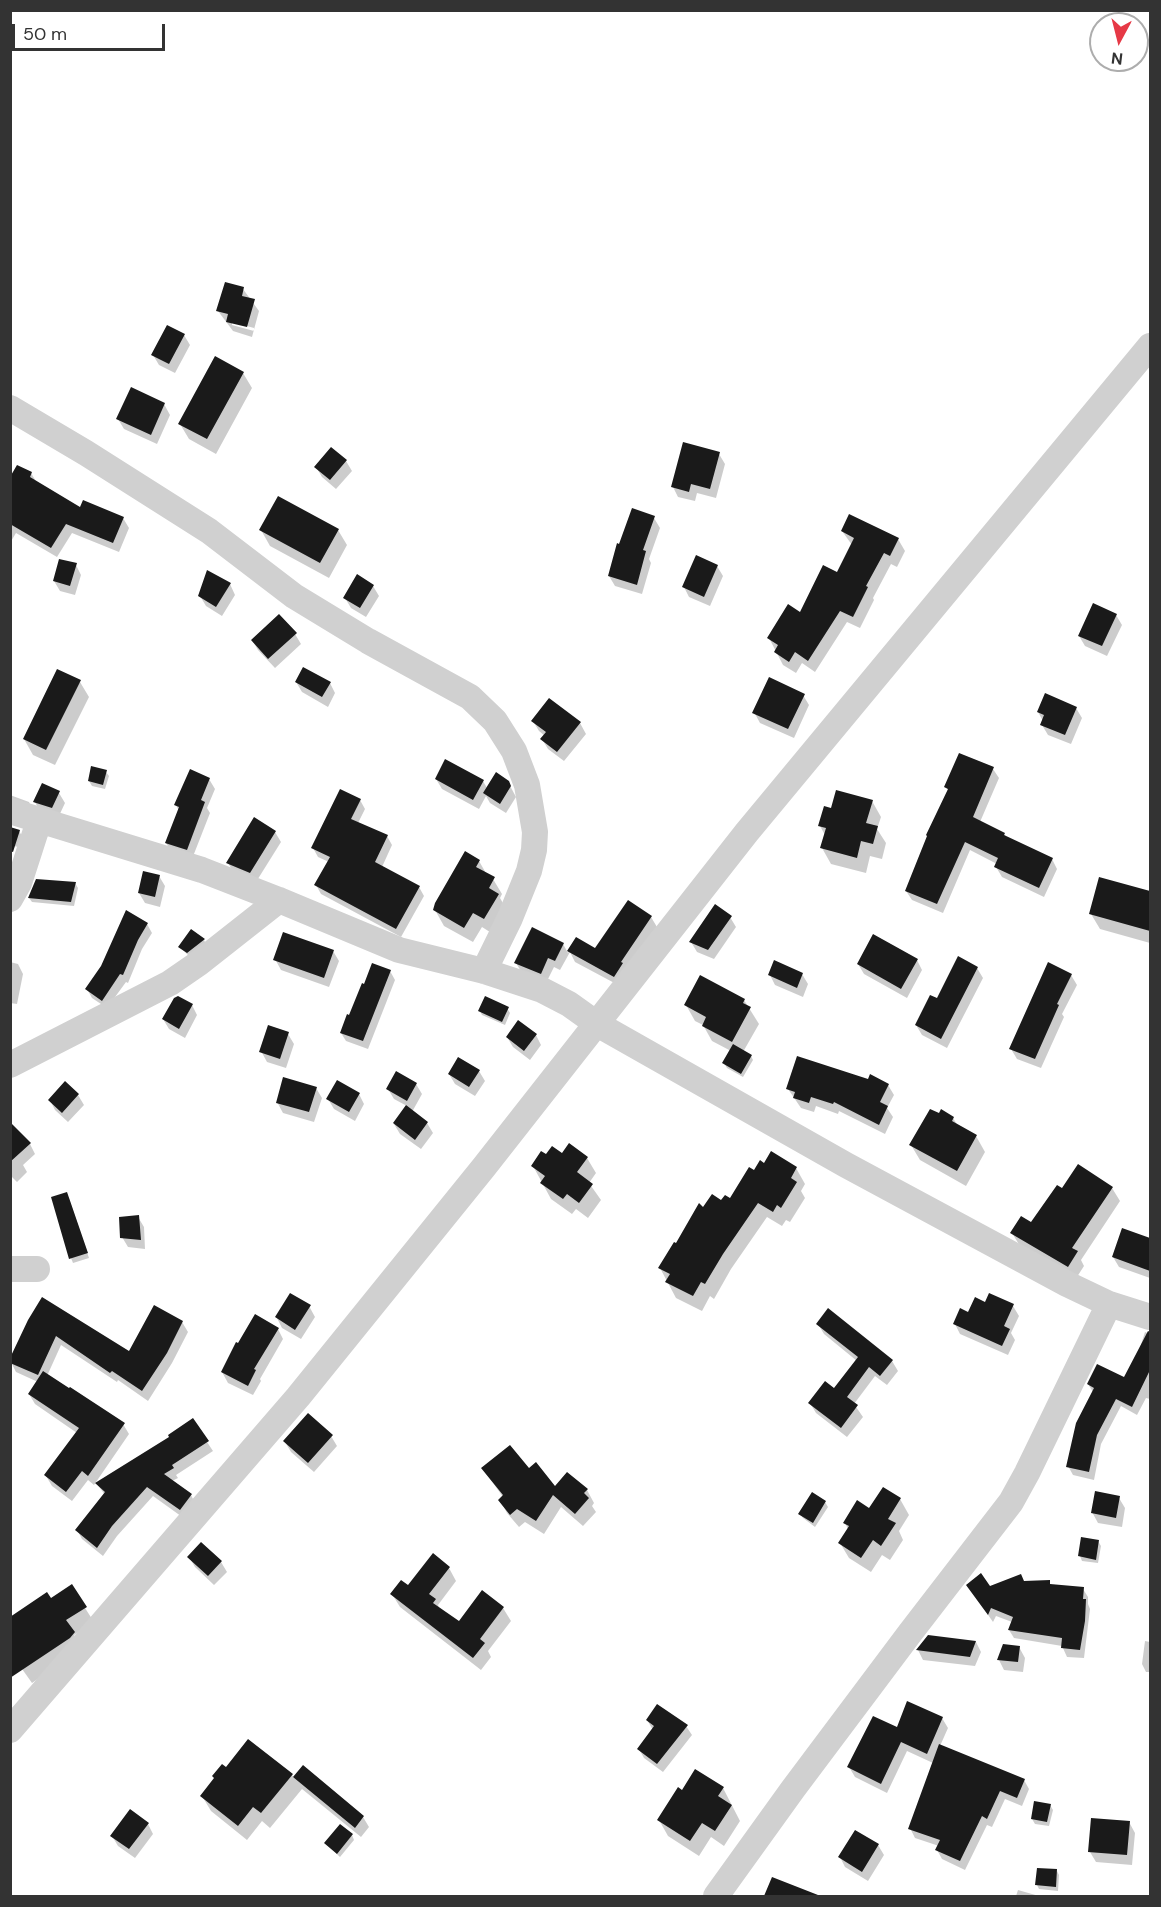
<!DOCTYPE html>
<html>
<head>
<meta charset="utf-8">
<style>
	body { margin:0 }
	#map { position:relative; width:1161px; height:1907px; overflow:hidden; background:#fff; font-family:"DM Sans",sans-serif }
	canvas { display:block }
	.frame { position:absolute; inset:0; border:12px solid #333; pointer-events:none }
	.north { position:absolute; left:1089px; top:12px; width:60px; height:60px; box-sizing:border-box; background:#fff; border:2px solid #adadad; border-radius:50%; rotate:187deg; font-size:16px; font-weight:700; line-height:24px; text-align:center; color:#333 }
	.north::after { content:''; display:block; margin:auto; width:21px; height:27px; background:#e63946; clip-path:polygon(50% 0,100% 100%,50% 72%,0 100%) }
	.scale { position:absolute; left:12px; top:24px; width:153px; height:27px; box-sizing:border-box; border:3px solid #333; border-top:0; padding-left:8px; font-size:18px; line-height:21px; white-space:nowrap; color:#333; -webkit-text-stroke:4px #fff; paint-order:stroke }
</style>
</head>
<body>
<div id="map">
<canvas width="1161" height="1907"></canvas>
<div class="frame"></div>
<div class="north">N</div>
<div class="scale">50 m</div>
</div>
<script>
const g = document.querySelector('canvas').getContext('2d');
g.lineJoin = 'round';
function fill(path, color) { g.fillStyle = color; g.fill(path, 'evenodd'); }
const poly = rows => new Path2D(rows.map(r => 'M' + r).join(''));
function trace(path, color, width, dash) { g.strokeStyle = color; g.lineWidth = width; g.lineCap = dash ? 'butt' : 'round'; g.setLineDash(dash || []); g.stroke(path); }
fill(poly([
	[243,289,259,311,252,337,233,331,218,311],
	[232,322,254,328,254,331,232,325],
	[184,335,190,345,175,373,159,365,153,355],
	[243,373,252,388,216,454,189,439,180,424],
	[164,404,170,415,157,444,124,429,118,419],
	[719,454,725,464,716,498,697,493,695,501,678,497,673,487],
	[346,461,352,471,336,489,322,477,316,467],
	[31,473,37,483,81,509,123,518,129,528,119,552,72,533,57,557,16,533,10,543,10,479],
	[654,518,660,528,649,559,651,563,642,594,615,586,609,576],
	[261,530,338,530,347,545,329,578,270,546],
	[842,531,898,539,905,551,897,567,891,564,873,598,874,600,860,628,847,622,815,672,802,663,796,673,783,665,769,638,801,614,838,574,852,545],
	[76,565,81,575,75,595,60,591,54,581],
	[717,566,723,576,710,606,689,597,684,587],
	[230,584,235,595,222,616,206,606,200,596],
	[373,586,379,596,366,617,351,608,345,598],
	[1116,615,1122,625,1107,656,1085,646,1079,636],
	[295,634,301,644,275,668,258,650,252,640],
	[80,682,89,697,55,765,33,755,24,739],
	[296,682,330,683,335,693,328,707,302,692],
	[803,695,809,705,794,738,760,723,754,712],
	[550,700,580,723,586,734,564,761,548,749,542,739,545,736,539,731,533,721],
	[1076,708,1082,718,1071,744,1048,735,1042,725,1043,721,1038,712],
	[993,769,999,778,980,822,1004,834,1007,838,1052,859,1057,869,1044,897,1002,877,996,867,997,864,970,850,943,913,912,900,906,891,949,791,946,787],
	[106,772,109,776,105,789,92,786,89,781],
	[209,779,215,789,207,808,210,813,192,859,172,853,166,843,179,811,176,805],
	[436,779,483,781,487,788,508,782,516,797,506,813,490,803,486,796,479,809,442,789],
	[43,785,59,793,65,803,58,818,40,812,35,802],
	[10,795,29,802,30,804,10,800],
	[360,800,365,809,358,823,387,836,392,845,382,867,419,887,424,896,401,937,321,894,316,885,329,862,318,857,313,848],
	[872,801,881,817,877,829,886,843,882,859,870,856,866,873,831,864,822,848,825,835,820,826,832,810],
	[19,831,22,836,18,847,10,845],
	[275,832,281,842,256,882,234,873,228,863],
	[479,861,487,875,493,879,502,894,500,898,507,910,493,934,482,927,473,942,444,926,435,910],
	[159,876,165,886,160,907,145,903,139,893],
	[1100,879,1150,892,1150,943,1100,929,1091,914],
	[75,883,78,888,74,906,32,902,29,898],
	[651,917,657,927,620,986,575,962,570,952,560,970,554,967,546,983,522,973,516,963,563,944,568,953,576,939,596,950],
	[730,917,736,927,714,959,697,952,691,942],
	[147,924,152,933,142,949,128,983,126,982,107,1008,92,998,87,989],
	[191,931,204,940,206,944,190,957,180,947],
	[333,951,339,961,329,987,281,970,275,959],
	[917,960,922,970,907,998,864,974,858,964],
	[10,962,18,964,23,974,17,1004,10,1003],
	[977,968,983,978,947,1048,922,1035,916,1025,937,1000],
	[390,971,395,980,368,1049,346,1041,341,1033],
	[802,974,808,984,803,997,775,985,770,975],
	[1071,975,1077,985,1062,1014,1064,1017,1041,1068,1017,1059,1011,1049],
	[744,1000,759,1024,743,1052,751,1056,753,1060,743,1077,727,1068,724,1063,731,1051,712,1041,703,1025,695,1021,686,1005],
	[192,1005,197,1015,185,1038,169,1029,163,1019],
	[507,1008,510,1013,505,1025,482,1015,480,1011],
	[288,1034,294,1044,286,1068,267,1062,261,1051],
	[536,1035,541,1045,530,1060,513,1047,507,1037],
	[479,1071,485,1081,475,1096,455,1084,449,1074],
	[869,1081,888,1085,894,1095,887,1108,893,1117,885,1134,839,1111,838,1114,816,1106,814,1112,801,1108,788,1089],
	[65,1083,78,1095,84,1105,68,1122,55,1110,50,1100],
	[416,1084,422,1094,412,1112,427,1123,433,1133,421,1149,400,1134,394,1124,407,1106,394,1099,388,1089],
	[316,1088,322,1098,314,1122,283,1113,277,1102],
	[359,1094,364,1104,355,1121,334,1109,328,1099],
	[953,1118,958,1126,976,1136,985,1152,966,1186,920,1160,911,1145],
	[10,1124,30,1144,35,1154,23,1165,27,1172,17,1182,10,1175],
	[546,1156,587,1158,596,1173,589,1183,601,1200,588,1218,576,1209,572,1214,551,1199,533,1166],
	[764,1165,796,1168,805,1184,801,1191,805,1198,790,1222,786,1220,782,1226,767,1217,731,1269,714,1299,710,1296,702,1311,676,1298,660,1268,704,1209,730,1200],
	[1112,1188,1120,1201,1081,1260,1084,1266,1075,1280,1020,1246,1012,1233,1032,1224,1063,1190],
	[69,1198,89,1258,73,1263,71,1258],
	[138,1217,144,1227,145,1249,128,1247,122,1237],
	[1123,1230,1150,1240,1150,1278,1119,1267,1113,1257],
	[986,1304,1013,1306,1019,1316,1011,1333,1015,1340,1008,1355,960,1334,955,1324],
	[309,1306,315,1317,301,1339,282,1328,277,1318],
	[829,1311,892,1361,898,1371,887,1385,875,1376,854,1404,863,1417,847,1437,816,1413,810,1403,834,1390,857,1361,824,1334,818,1324],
	[29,1321,130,1353,182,1322,188,1332,172,1363,148,1401,118,1380,117,1382,61,1345,47,1376,123,1424,129,1434,94,1485,88,1480,72,1501,52,1486,46,1476,77,1433,35,1404,29,1394,38,1382,16,1372,11,1362],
	[278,1329,283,1339,260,1379,261,1381,253,1395,228,1383,222,1372,238,1345],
	[1145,1332,1150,1334,1150,1399,1146,1398,1137,1415,1121,1406,1101,1444,1094,1480,1073,1475,1068,1466,1093,1392,1088,1384,1125,1380,1138,1354],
	[331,1436,337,1446,314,1472,291,1452,285,1442],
	[207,1442,213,1451,176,1475,178,1478,172,1481,191,1495,196,1505,185,1519,153,1496,117,1536,103,1556,82,1539,77,1530,105,1495,97,1484],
	[483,1469,529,1470,555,1488,587,1490,594,1503,592,1506,596,1512,583,1526,561,1507,544,1534,525,1522,519,1527,507,1513,500,1500,503,1497],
	[1119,1498,1125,1508,1122,1527,1098,1523,1092,1512],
	[900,1499,909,1515,899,1531,903,1540,890,1560,882,1555,871,1572,849,1558,840,1543,848,1529,845,1523,870,1510],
	[825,1502,828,1507,815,1527,803,1518,800,1514],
	[1098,1541,1101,1546,1098,1563,1082,1561,1080,1556],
	[189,1557,221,1562,227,1572,214,1585,195,1567],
	[449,1568,456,1581,438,1605,440,1610,459,1623,503,1608,511,1621,488,1651,491,1657,481,1670,400,1607,392,1594],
	[1025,1583,1083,1589,1088,1597,1088,1604,1090,1609,1084,1658,1067,1657,1062,1646,1014,1638,1009,1630,1012,1622,996,1616,993,1622,968,1586,990,1587],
	[51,1600,85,1608,94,1622,74,1635,82,1648,77,1652,32,1683,10,1652],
	[1145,1641,1150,1642,1150,1672,1146,1672,1142,1664],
	[976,1642,981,1652,975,1666,923,1660,918,1650],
	[1019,1647,1025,1658,1023,1672,1004,1670,999,1660],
	[942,1718,948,1728,940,1746,1024,1780,1029,1789,1022,1806,1005,1799,992,1827,987,1825,965,1870,942,1859,937,1850,939,1846,915,1838,910,1828,933,1763,907,1751,887,1793,855,1777,849,1767,897,1729],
	[647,1720,686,1726,692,1735,663,1772,644,1758,639,1749,653,1730],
	[303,1768,363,1817,369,1827,361,1837,302,1789,270,1828,262,1821,247,1840,211,1811,202,1796,226,1769,292,1775,294,1778],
	[723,1788,740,1821,724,1846,711,1837,699,1856,668,1836,659,1820,683,1792],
	[1050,1805,1053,1810,1049,1826,1035,1824,1032,1819],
	[1129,1822,1135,1833,1132,1865,1096,1862,1090,1852],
	[148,1824,153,1834,135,1858,118,1846,112,1836],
	[352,1835,354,1840,340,1857,326,1844],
	[878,1845,884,1855,868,1881,845,1867,840,1857],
	[1057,1871,1059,1875,1058,1891,1039,1889,1037,1885],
	[1018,1890,1039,1896,1016,1896]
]), '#0003');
fill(poly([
	[225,282,244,287,242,296,255,299,247,327,226,322,228,314,216,311],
	[167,325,185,334,169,364,151,355],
	[215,356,244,372,207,439,178,424],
	[131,387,165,403,151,435,116,419],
	[683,442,720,452,710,489,691,484,689,492,671,487],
	[331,447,347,460,330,480,314,467],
	[17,465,32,472,30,477,80,507,83,500,124,517,113,543,66,524,51,548,10,524,10,477],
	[278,496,339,529,320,563,259,530],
	[632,508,655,516,643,550,646,551,637,585,608,576,617,543,619,544],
	[849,514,899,538,890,556,884,553,866,586,868,587,853,617,840,611,808,661,795,652,789,662,774,652,778,645,767,638,788,604,800,612,823,565,837,572,854,538,841,531],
	[696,555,718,565,704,597,682,587],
	[59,559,77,563,70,586,53,581],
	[207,570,231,583,216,607,198,596],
	[357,574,374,585,360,608,343,598],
	[1093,603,1117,614,1102,646,1078,636],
	[279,614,297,633,268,659,251,640],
	[303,667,331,682,322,697,295,682],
	[57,669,81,680,46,750,23,739],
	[769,677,805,694,788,729,752,713],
	[1045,693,1077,707,1065,735,1040,725,1044,715,1037,712],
	[549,698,581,722,557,752,540,739,546,732,531,721],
	[959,753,994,767,973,817,1005,833,1004,835,1053,858,1039,888,994,867,998,858,965,842,937,904,905,891,927,836,926,835,948,789,944,787],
	[445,759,484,780,473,800,435,779],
	[91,766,107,770,103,785,88,781],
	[190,769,210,778,201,800,205,802,187,850,165,843,179,807,174,805],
	[496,772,509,781,511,786,500,804,483,793],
	[42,783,60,791,52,808,33,802],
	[340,789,361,799,351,819,388,835,375,862,420,886,396,929,314,885,330,857,311,848],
	[836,790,873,800,866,823,878,826,873,844,861,841,857,858,820,848,826,828,818,826,824,806,831,808],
	[254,817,276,831,250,873,226,863],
	[10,827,20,830,13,852,10,851],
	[465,851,480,860,476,867,495,877,489,888,499,894,484,919,473,913,464,928,433,910,435,903],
	[143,871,160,875,155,897,138,893],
	[1099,877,1150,891,1150,931,1089,914],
	[36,879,76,882,71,902,28,898],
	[628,900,652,916,621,962,623,963,614,977,567,951,576,937,595,948],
	[715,904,732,916,708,950,689,942],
	[126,910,148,923,138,940,123,975,120,974,102,1001,85,989,101,966],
	[532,927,564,943,555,961,548,958,541,974,514,963],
	[191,929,205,939,187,953,178,947],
	[283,932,334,950,324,978,273,960],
	[873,934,918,959,901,989,857,964],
	[958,956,978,967,941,1039,915,1025,930,995,937,998],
	[774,960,803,973,797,988,768,975],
	[1048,962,1072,974,1057,1004,1059,1005,1035,1059,1009,1049],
	[372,963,391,970,363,1041,340,1033,347,1014,349,1015,362,983,364,984],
	[700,975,745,999,743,1003,751,1007,732,1042,702,1026,706,1017,684,1005],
	[178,996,193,1004,179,1029,162,1019,174,998],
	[485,996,509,1007,502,1022,478,1011],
	[518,1020,537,1034,524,1051,506,1037],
	[268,1025,289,1032,280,1059,259,1052],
	[733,1044,752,1055,741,1074,722,1063],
	[797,1056,868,1079,870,1074,889,1084,880,1102,888,1106,879,1125,834,1102,833,1104,811,1097,809,1103,793,1098,795,1092,786,1089],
	[458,1057,480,1070,469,1087,448,1074],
	[396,1071,417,1083,407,1101,386,1089],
	[283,1077,317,1087,309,1112,276,1103],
	[337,1080,360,1093,349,1112,326,1099],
	[65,1081,79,1094,62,1113,48,1100],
	[406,1105,428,1122,415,1140,393,1123],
	[930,1109,939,1113,941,1109,954,1117,952,1121,977,1135,957,1171,909,1145],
	[10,1122,31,1143,10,1162],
	[569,1143,588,1157,577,1172,593,1184,579,1203,567,1194,563,1199,540,1183,545,1176,531,1166,541,1151,546,1154,552,1146,562,1153],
	[771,1151,797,1167,791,1178,797,1182,781,1208,777,1205,773,1212,758,1203,723,1254,705,1284,701,1282,693,1296,665,1282,670,1274,658,1268,674,1242,676,1243,699,1203,703,1207,712,1194,721,1200,725,1195,730,1198,749,1167,754,1170,760,1160,764,1163],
	[1078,1164,1113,1187,1072,1248,1078,1251,1068,1267,1010,1233,1021,1216,1031,1222,1057,1185,1062,1188],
	[67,1192,88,1253,69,1259,51,1197],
	[139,1215,141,1240,120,1238,119,1217],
	[1122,1228,1150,1238,1150,1271,1112,1257],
	[290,1293,311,1305,295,1330,275,1317],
	[989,1293,1014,1304,1004,1326,1010,1329,1002,1346,953,1324,960,1308,968,1312,975,1297,985,1302],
	[42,1297,129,1351,154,1305,183,1321,167,1353,142,1391,112,1371,110,1373,56,1336,38,1375,10,1363,10,1358,28,1320],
	[828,1308,893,1360,880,1376,869,1367,847,1397,858,1405,841,1428,808,1403,825,1381,834,1388,858,1357,816,1324],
	[255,1314,279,1328,254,1369,256,1370,248,1386,221,1372,236,1342,238,1343],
	[1148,1331,1150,1332,1150,1370,1132,1407,1116,1399,1097,1435,1089,1472,1066,1467,1076,1423,1094,1388,1087,1384,1097,1364,1124,1377],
	[43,1371,69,1388,70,1387,125,1423,88,1476,82,1471,66,1492,44,1475,79,1428,28,1394],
	[308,1413,333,1435,308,1463,283,1441],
	[193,1418,209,1441,172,1465,174,1468,164,1474,192,1494,180,1510,147,1487,112,1526,97,1548,75,1530,105,1492,95,1483,169,1437,168,1435],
	[510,1445,529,1468,536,1462,555,1486,567,1472,588,1489,584,1493,589,1498,575,1514,553,1495,536,1521,517,1509,510,1515,498,1500,503,1495,481,1468],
	[883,1487,901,1498,888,1519,896,1523,881,1546,873,1540,861,1558,838,1543,849,1526,843,1523,857,1500,869,1508],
	[1095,1491,1120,1496,1116,1518,1091,1513],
	[812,1492,826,1501,813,1523,798,1514],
	[1081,1537,1099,1540,1096,1560,1078,1556],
	[201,1542,222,1561,208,1576,187,1557],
	[433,1553,450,1567,429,1594,436,1599,433,1603,459,1621,482,1590,504,1607,480,1639,485,1643,473,1658,390,1594,401,1580,408,1585],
	[981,1573,990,1586,1021,1574,1024,1581,1050,1580,1050,1584,1084,1587,1083,1599,1086,1599,1085,1621,1080,1650,1061,1648,1062,1638,1008,1630,1013,1617,991,1608,988,1615,966,1585],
	[72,1584,87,1607,66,1620,75,1632,70,1638,10,1678,10,1617,47,1592,51,1598],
	[928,1635,976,1641,970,1657,916,1650],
	[1003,1644,1020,1646,1018,1662,997,1660],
	[907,1701,943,1717,927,1754,901,1742,881,1784,847,1767,873,1716,897,1727],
	[657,1704,688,1725,657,1764,637,1749,654,1726,646,1720],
	[248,1739,293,1774,261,1813,253,1807,238,1826,200,1796,214,1778,212,1776,222,1764,226,1767],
	[939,1744,1025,1779,1017,1798,1000,1791,987,1819,982,1816,960,1861,935,1850,940,1840,908,1829],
	[303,1765,364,1816,355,1828,293,1777],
	[695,1769,724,1787,718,1796,732,1805,715,1831,702,1823,690,1841,657,1820,678,1787,682,1790],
	[1034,1801,1051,1804,1047,1822,1031,1819],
	[130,1809,149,1823,129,1849,110,1836],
	[1091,1818,1130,1821,1127,1855,1088,1852],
	[340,1824,353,1834,337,1854,324,1843],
	[855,1830,879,1844,862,1872,838,1857],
	[1037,1868,1057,1869,1056,1887,1035,1885],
	[772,1877,818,1895,818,1896,764,1896]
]), '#1a1a1a');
trace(poly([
	[10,408,86,453,209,531,294,596,368,641,470,697,495,721,514,751,527,785,535,832,534,850,529,871,510,918,484,971],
	[10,811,202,870,279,900,399,950,484,971,542,990,569,1004,597,1024,846,1165,1067,1284,1109,1304,1150,1317],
	[10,899,19,883,39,821],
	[10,1065,170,983,199,963,279,900],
	[10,1269,37,1269],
	[10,1730,298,1397,484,1167,747,832,1150,346],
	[716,1896,793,1789,910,1633,1011,1502,1027,1473,1109,1304]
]), '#d0d0d0', 26);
</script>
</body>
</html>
